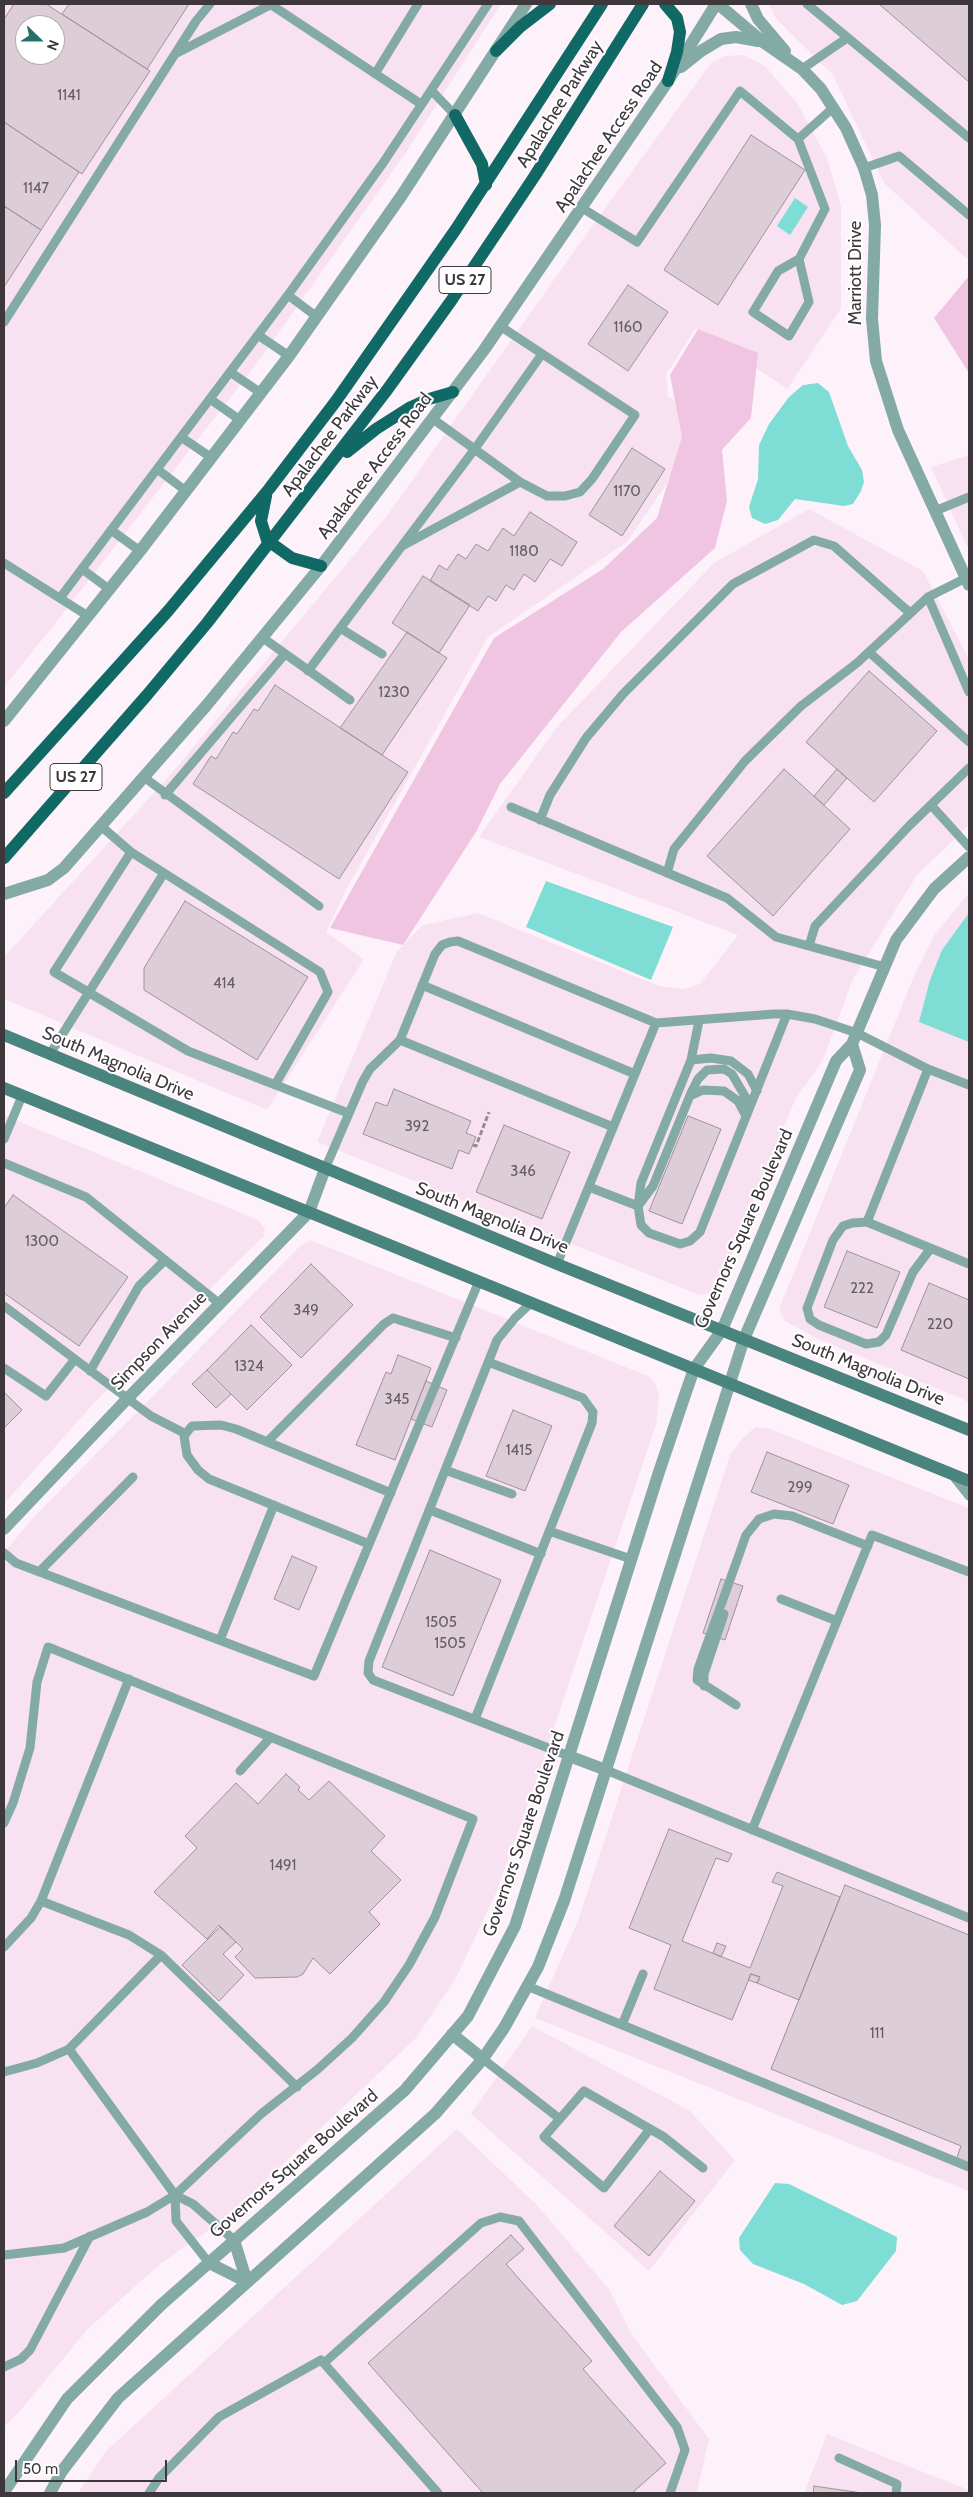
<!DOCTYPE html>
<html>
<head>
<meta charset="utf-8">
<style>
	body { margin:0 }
	#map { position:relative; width:973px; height:2497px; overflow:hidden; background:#fef2fa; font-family:Cabin,sans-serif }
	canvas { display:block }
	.frame { position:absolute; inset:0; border:5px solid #3e383c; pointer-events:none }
	.north { position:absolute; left:15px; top:15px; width:50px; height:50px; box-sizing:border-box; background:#fff; border:1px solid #b2afb1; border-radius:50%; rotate:112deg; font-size:14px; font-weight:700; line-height:20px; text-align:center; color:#3e383c }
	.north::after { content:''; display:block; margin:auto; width:18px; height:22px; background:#256f6a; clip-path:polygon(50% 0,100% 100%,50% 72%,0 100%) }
	.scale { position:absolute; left:15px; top:2460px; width:152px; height:22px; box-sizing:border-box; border:2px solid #3e383c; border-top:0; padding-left:6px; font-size:15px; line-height:18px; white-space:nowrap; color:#3e383c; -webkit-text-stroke:4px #fff; paint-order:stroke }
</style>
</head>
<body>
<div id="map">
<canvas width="973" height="2497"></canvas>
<div class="frame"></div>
<div class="north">N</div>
<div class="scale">50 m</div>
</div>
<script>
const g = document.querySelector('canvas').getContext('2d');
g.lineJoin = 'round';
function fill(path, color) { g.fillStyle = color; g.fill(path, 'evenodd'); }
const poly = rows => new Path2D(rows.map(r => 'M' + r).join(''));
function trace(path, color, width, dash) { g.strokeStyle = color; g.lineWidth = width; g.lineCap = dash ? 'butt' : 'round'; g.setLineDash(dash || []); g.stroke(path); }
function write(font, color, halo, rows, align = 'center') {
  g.font = font + ' Cabin,sans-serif'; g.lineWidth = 4; g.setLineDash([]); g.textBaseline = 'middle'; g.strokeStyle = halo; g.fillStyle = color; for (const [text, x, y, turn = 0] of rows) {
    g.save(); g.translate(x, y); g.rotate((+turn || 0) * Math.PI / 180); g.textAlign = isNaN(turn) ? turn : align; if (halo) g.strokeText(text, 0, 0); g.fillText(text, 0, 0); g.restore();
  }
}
fill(poly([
	[4,4,501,4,405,154,258,362,54,625,4,687],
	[25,25,55,25,55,55,25,55],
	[768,4,969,4,968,260,884,183,833,75,777,20],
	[744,55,765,66,797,103,827,158,841,206,841,309,787,389,696,328,666,375,668,396,706,426,627,542,488,637,346,890,326,932,364,959,267,1110,4,999,4,957,171,774,389,513,577,247,711,63,725,56],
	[969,455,969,551,931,467],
	[809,509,923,571,969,659,969,825,917,875,853,979,823,1060,795,1100,720,1282,710,1293,699,1295,317,1142,397,951,423,925,478,913,659,986,683,989,700,984,738,935,479,837,556,728,714,563],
	[969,893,969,1402,816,1338,785,1321,779,1309,914,976,935,934],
	[4,1115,258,1220,265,1228,264,1236,95,1402,4,1504],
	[310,1240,648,1376,656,1384,659,1397,656,1425,529,1802,496,1893,456,1978,416,2038,226,2218,159,2265,88,2329,21,2410,4,2427,4,1553,31,1520,299,1247],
	[755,1427,770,1429,969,1508,969,2191,535,2018,579,1918,730,1455,743,1438],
	[532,2026,690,2111,735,2160,649,2271,471,2114],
	[457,2129,536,2204,609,2289,632,2335,709,2439,697,2493,78,2493,105,2452],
	[827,2434,969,2490,969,2493,804,2493]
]), '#f8e2f1');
fill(poly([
	[969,276,969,373,934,318],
	[698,329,758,353,751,418,722,450,727,501,715,548,621,632,500,784,476,832,403,945,330,928,494,638,603,569,657,518,682,437,670,375]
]), '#f0c5e2');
fill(poly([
	[795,198,808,207,790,235,777,226],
	[818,383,829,392,848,446,862,470,864,482,861,491,853,504,844,506,795,499,778,520,765,524,752,518,749,507,758,479,759,445,769,424,789,397,803,385],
	[546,881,673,927,651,980,526,927],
	[969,913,969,1042,919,1022,930,980,942,950],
	[775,2183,789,2184,897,2237,896,2251,857,2301,842,2305,804,2284,753,2264,740,2250,739,2238]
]), '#7eddd5');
const building = poly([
	[14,4,46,4,150,71,82,174,4,122,4,19,14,4],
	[25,25,55,25,55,55,25,55,25,25],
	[69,4,189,4,147,69,62,14,69,4],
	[879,4,969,4,969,82,879,4],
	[4,122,79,172,41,230,4,206,4,122],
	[751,135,805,170,718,305,664,270,751,135],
	[4,206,41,230,4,287,4,206],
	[628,285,668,312,628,371,588,344,628,285],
	[632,448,665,469,622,536,589,515,632,448],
	[530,512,577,542,562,566,550,559,535,582,524,574,514,590,506,585,496,601,488,596,478,611,430,581,439,565,447,570,458,554,466,559,476,544,488,551,503,528,514,536,530,512],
	[423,576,470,605,439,653,392,623,423,576],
	[407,632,447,658,382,755,340,728,407,632],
	[869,671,937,731,874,802,806,742,869,671],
	[275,685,408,772,339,879,193,784,211,756,216,759,233,732,237,734,254,709,258,711,275,685],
	[784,769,850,829,773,916,707,856,784,769],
	[837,769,847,778,824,805,814,796,837,769],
	[185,901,308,977,257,1060,144,990,144,968,185,901],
	[394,1089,471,1121,466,1133,476,1137,469,1154,459,1150,452,1169,363,1134,376,1102,387,1106,394,1089],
	[688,1116,721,1129,682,1224,649,1211,688,1116],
	[504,1125,570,1152,542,1219,476,1192,504,1125],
	[13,1195,128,1277,79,1346,4,1293,4,1208,13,1195],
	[847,1251,900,1272,877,1328,824,1307,847,1251],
	[311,1264,353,1305,301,1358,260,1317,311,1264],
	[929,1283,969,1300,969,1379,901,1350,929,1283],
	[251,1325,292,1365,247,1410,207,1370,251,1325],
	[398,1355,431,1368,395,1460,356,1445,386,1372,391,1374,398,1355],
	[207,1370,231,1394,216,1408,192,1384,207,1370],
	[426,1381,447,1390,432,1427,411,1419,426,1381],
	[4,1392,22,1410,4,1428,4,1392],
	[513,1410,552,1426,525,1491,486,1476,513,1410],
	[767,1452,849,1485,833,1524,751,1492,767,1452],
	[430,1550,501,1580,453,1696,382,1667,430,1550],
	[292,1556,317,1567,299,1610,274,1599,292,1556],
	[721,1579,743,1586,725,1640,703,1633,721,1579],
	[286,1774,300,1787,298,1790,309,1800,329,1781,385,1836,371,1851,401,1880,369,1912,380,1924,330,1974,313,1958,303,1974,297,1977,255,1978,235,1957,243,1949,219,1925,207,1939,154,1892,197,1848,185,1836,236,1783,258,1804,286,1774],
	[669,1829,732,1854,728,1862,716,1858,682,1941,750,1968,783,1886,772,1882,777,1872,840,1897,799,2000,757,1983,760,1977,751,1974,732,2020,654,1989,671,1945,629,1928,669,1829],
	[845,1885,969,1935,969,2166,956,2160,961,2146,771,2069,845,1885],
	[220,1927,236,1942,223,1954,244,1975,219,2001,182,1965,220,1927],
	[717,1943,726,1946,721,1957,713,1953,717,1943],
	[751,1974,760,1977,757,1983,748,1980,751,1974],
	[660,2171,695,2201,649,2256,614,2226,660,2171],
	[511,2235,524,2249,506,2264,592,2361,583,2369,666,2463,632,2493,483,2493,368,2363,511,2235],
	[814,2486,862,2493,813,2493,814,2486]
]);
fill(building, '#dccdd7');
trace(building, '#a0939c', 1);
trace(poly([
	[473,1145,476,1146,489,1112]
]), '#948c92', 3, [5, 2.5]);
trace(poly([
	[270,4,421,104],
	[807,4,969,138],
	[175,54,272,4],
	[802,69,847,38],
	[375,74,418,4],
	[431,90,455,115],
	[798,139,834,107],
	[864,168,899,156,969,215],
	[582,208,637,242,740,91,798,139,825,209,799,259,778,271,753,312,789,336,809,302,799,259],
	[288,295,317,317],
	[4,322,196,21,210,4],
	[258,335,289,356],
	[230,372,261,393],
	[210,399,240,420],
	[433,419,520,482,547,496,565,496,580,492,592,479,635,415,500,326],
	[181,437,212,458],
	[157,469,186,491],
	[935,511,969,497],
	[111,530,140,551],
	[404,545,520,482],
	[4,563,88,616],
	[82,569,109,589],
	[928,597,969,692],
	[60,598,288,295,383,163,488,4],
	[340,628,382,654],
	[263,638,350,700],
	[869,652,969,742],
	[308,671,474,450,542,354],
	[145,778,319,906],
	[165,795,285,654],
	[931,805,969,847],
	[511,807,727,898,776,937,885,967],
	[540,820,550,795,586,738,623,694,733,584,814,540,834,546,910,613],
	[102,827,131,852,320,972,328,992,275,1085],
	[131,852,54,972,188,1051,348,1113],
	[667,873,674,849,745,761,801,706,857,663,928,597,966,578],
	[809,946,815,926,909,826,969,768],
	[422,985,635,1074],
	[699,1021,691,1060,641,1183,638,1206,641,1225,649,1233,680,1244,690,1241,700,1232,787,1014],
	[400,1040,613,1127],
	[50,1054,164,873],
	[691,1060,711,1058,731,1061,748,1074,757,1091],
	[690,1096,703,1090,724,1091,738,1101,745,1114],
	[4,1139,22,1096],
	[4,1163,86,1197,165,1260],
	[325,1169,363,1081,370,1069,400,1040,435,954,442,945,450,942,458,941,656,1023,774,1014,787,1014,815,1019,857,1033,928,1069,969,1085],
	[589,1187,638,1206,653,1186,691,1093,698,1079,707,1070,724,1069,732,1074,746,1098,746,1111],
	[867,1222,928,1069],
	[931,1248,913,1272,886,1335,879,1342,866,1344,819,1325,810,1319,807,1308,833,1240,843,1226,852,1223,867,1222,969,1264],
	[557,1264,656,1023],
	[532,1302,515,1318,497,1340,369,1661,368,1673,373,1680,569,1756],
	[4,1306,151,1416,186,1434],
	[4,1368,46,1396,75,1359],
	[90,1371,139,1286,165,1260,220,1304],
	[267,1442,384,1324,393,1318,456,1338],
	[445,1470,512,1494],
	[953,1476,969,1496],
	[430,1510,541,1554],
	[549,1531,631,1559],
	[369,1544,209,1479,198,1470,187,1455,184,1436,192,1426,221,1425,236,1429,391,1493],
	[4,1553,16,1563,314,1676,479,1281],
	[39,1572,133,1477],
	[781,1599,837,1621],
	[220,1640,274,1505],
	[704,1686,704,1674,724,1614],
	[736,1705,697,1680,698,1669,740,1552,746,1535,759,1519,774,1514,792,1516,868,1546],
	[475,1719,592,1423,593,1412,583,1398,488,1362],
	[606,1770,969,1918],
	[240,1771,271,1737],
	[4,1823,13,1803,30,1748,37,1682,48,1647,473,1819,435,1917,409,1965,384,2002,352,2038,318,2069,261,2114,175,2195,147,2212,64,2248,4,2255],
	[752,1830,872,1535,969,1572],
	[41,1901,129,1935,161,1955,297,2087],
	[4,1947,31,1918,41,1901,129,1679],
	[527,1986,969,2167],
	[622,2025,643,1974],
	[69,2049,175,2195,193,2204,234,2240],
	[483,2059,560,2119],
	[4,2072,37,2063,69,2049,161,1955],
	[650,2129,604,2188,544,2137,584,2091,664,2137,703,2168],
	[175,2195,176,2221,209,2263],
	[324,2363,481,2223,500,2217,519,2221,677,2427,685,2450,670,2493],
	[4,2367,21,2359,30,2350,90,2236],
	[839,2458,897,2484,896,2493],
	[149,2493,159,2478,219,2417,321,2360,438,2493]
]), '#84aaa6', 9);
trace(poly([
	[718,4,763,42,802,69,821,89,846,128,864,168,872,195,875,225,872,319,876,361,898,430,969,585],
	[751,4,758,19,785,51],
	[681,67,701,51,721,39,736,37,758,41],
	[4,721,140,551,289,356,402,195,526,4],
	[4,894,48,880,64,868,206,706,321,566,484,350,668,81,716,4],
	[722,1330,836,1061,852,1044,896,940,934,889,969,857],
	[744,1339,860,1070,852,1044],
	[4,1529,127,1399,309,1212,325,1169]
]), '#84aaa6', 12);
trace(poly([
	[569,1756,606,1770],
	[452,2034,483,2059],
	[234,2240,247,2282],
	[209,2263,247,2282],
	[4,2492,67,2399,161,2305,405,2090,468,2016,515,1926,658,1475,686,1392,694,1369,722,1330],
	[50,2493,62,2471,118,2398,435,2114,482,2060,504,2028,538,1967,564,1901,744,1339]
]), '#84aaa6', 12);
trace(poly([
	[4,1035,557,1264,969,1430],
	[4,1088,969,1481]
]), '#49847f', 12);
trace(poly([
	[665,4,677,18,680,32,677,52,668,81],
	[496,51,520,27,550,4],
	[455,115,482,164,486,185],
	[347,452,376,429,409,408,429,399,453,392],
	[266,496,261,521,267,540,292,558,321,566],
	[4,793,168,611,269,489,336,401,456,229,602,4],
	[4,858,147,695,207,623,387,390,451,301,534,177,643,4]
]), '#106964', 12);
write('15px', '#665d63', null, [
	["1141",69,96],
	["1147",36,189],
	["1160",628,328],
	["1170",627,492],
	["1180",524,552],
	["1230",394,693],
	["414",224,984],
	["392",417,1127],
	["346",523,1172],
	["1300",42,1242],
	["222",862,1289],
	["349",306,1311],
	["220",940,1325],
	["1324",249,1367],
	["345",397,1400],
	["1415",519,1451],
	["299",800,1488],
	["1505",441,1623],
	["1505",450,1644],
	["1491",283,1866],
	["111",877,2034]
]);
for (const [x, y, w] of [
	[465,280,52],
	[76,777,52]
]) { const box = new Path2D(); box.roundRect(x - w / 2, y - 13.5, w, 27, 4); g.fillStyle = '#fff'; g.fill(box); trace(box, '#3e383c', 1); }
write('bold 16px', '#3e383c', null, [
	["US 27",465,280],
	["US 27",76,777]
]);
write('18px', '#3e383c', '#fff', [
	["Apalachee Parkway",560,104,-58],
	["Apalachee Access Road",609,137,-56],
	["Marriott Drive",856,273,-90],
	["Apalachee Parkway",330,436,-53],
	["Apalachee Access Road",375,466,-53],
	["South Magnolia Drive",118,1064,23],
	["South Magnolia Drive",492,1218,22],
	["Governors Square Boulevard",744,1229,-66],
	["Simpson Avenue",159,1341,-46],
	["South Magnolia Drive",868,1370,22],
	["Governors Square Boulevard",524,1834,-71],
	["Governors Square Boulevard",294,2164,-41]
]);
</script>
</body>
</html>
